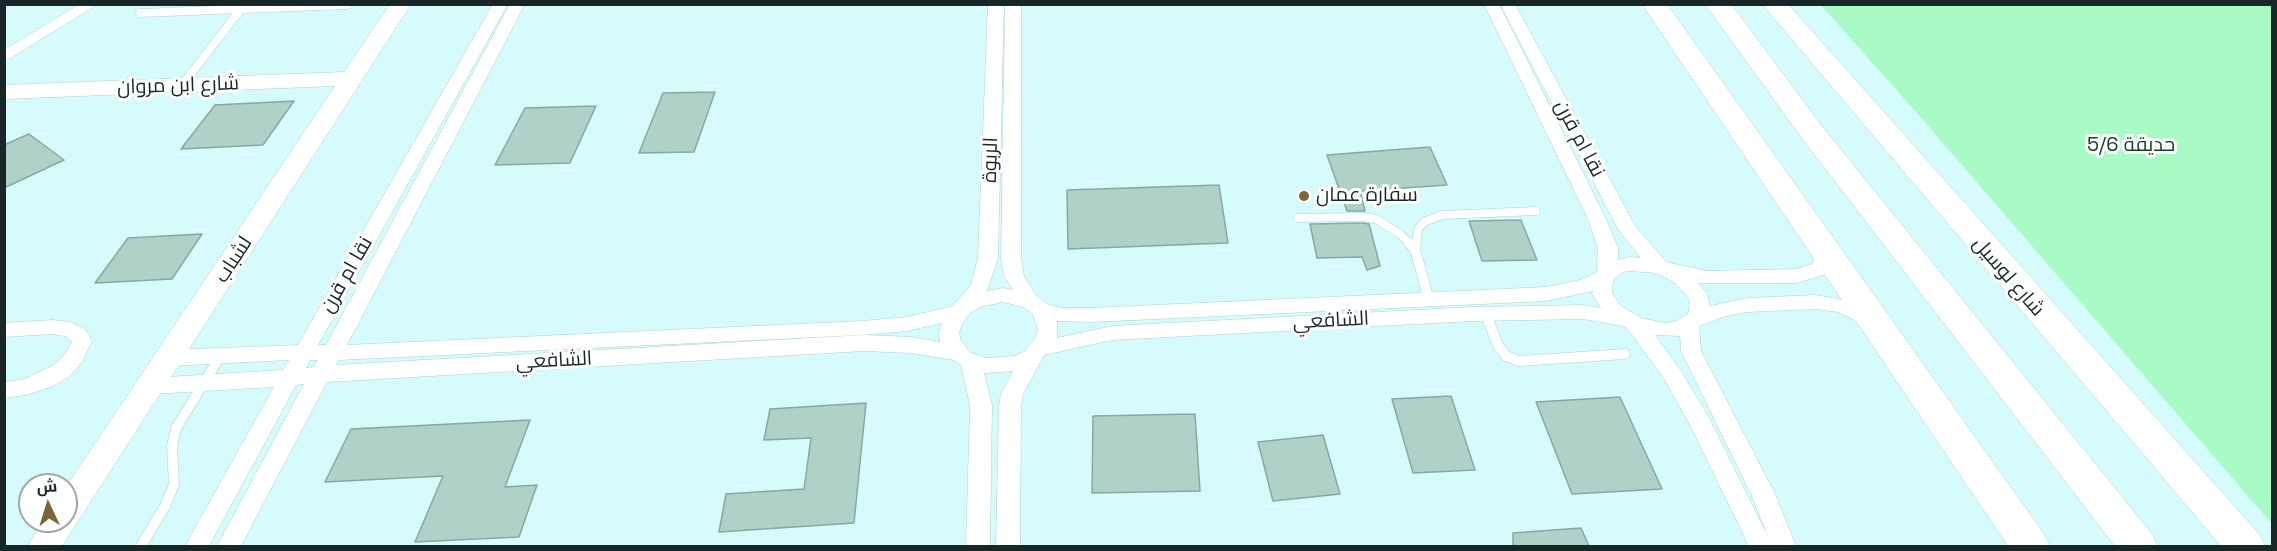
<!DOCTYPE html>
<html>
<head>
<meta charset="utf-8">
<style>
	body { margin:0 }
	#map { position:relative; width:2277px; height:551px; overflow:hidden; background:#d6fbfd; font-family:"Space Grotesk",Cairo,sans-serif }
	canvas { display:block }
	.frame { position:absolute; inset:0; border:6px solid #182627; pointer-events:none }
	.north { position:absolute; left:18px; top:473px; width:60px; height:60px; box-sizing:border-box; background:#fff; border:2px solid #a3a8a9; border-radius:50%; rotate:356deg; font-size:16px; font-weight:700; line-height:24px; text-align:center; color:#182627 }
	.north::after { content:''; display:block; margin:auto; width:21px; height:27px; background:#7b6736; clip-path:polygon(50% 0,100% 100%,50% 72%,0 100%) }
</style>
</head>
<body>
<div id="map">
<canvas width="2277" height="551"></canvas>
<div class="frame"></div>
<div class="north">ش</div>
</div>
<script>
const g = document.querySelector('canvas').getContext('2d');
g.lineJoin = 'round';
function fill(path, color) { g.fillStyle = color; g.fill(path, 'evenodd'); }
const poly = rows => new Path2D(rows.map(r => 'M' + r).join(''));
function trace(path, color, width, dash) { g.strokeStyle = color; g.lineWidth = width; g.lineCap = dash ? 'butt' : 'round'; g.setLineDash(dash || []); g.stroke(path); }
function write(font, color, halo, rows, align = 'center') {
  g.font = font + ' "Space Grotesk",Cairo,sans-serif'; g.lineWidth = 6; g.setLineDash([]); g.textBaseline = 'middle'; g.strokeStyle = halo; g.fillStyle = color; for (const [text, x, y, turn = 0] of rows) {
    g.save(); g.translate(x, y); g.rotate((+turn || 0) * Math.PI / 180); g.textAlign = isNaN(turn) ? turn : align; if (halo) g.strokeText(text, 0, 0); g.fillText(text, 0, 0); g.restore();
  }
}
fill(poly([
	[1821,5,2272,5,2272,524,1923,120]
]), '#a9fbc5');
const building = poly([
	[715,92,694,152,639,153,663,93,715,92],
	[294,101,263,145,181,149,215,105,294,101],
	[596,106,570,163,495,165,525,108,596,106],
	[29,134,64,160,4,188,4,145,29,134],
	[1430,147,1447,185,1360,191,1365,211,1347,211,1327,155,1430,147],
	[1219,185,1228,243,1068,249,1067,190,1219,185],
	[1521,220,1537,260,1482,261,1469,221,1521,220],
	[1363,223,1369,224,1380,266,1367,270,1362,257,1317,258,1310,224,1363,223],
	[202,234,172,279,95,283,128,238,202,234],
	[1451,396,1475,470,1413,473,1392,399,1451,396],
	[1620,397,1662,489,1572,494,1536,402,1620,397],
	[866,403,854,523,719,532,726,494,804,489,811,438,764,440,770,409,866,403],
	[1195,414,1200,491,1092,493,1093,416,1195,414],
	[530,420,505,487,537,485,519,537,415,542,443,476,325,482,351,429,530,420],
	[1323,435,1340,494,1273,501,1258,442,1323,435],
	[1581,528,1589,546,1513,546,1513,533,1581,528]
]);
fill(building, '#afd1c8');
trace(building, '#88a9a0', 1.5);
const laneFar1 = poly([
	[241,9,347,5],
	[140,13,241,9,182,85],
	[1298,218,1363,217,1376,219,1400,234,1410,244],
	[1416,244,1418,229,1424,222,1442,215,1536,211]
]);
const lane = poly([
	[1409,243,1415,249],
	[1416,243,1415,249,1429,300],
	[1485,313,1498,345,1506,356,1519,361,1625,354],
	[141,546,165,506,174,485,172,446,176,428,221,355]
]);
const street = poly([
	[80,4,98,4,4,62,4,50,80,4],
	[493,4,508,4,318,345,326,345,510,4,525,4,347,345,862,321,907,317,953,306,971,285,978,258,988,4,1004,4,998,258,987,291,1003,288,1013,290,1004,276,1001,258,1005,4,1021,4,1021,258,1024,276,1036,296,1047,304,1060,308,1091,308,1546,287,1580,280,1597,272,1598,248,1588,219,1484,4,1499,4,1606,219,1618,248,1618,260,1630,257,1641,258,1618,229,1500,4,1515,4,1635,226,1666,262,1707,271,1796,269,1812,264,1820,246,1827,244,1834,246,1837,251,1826,274,1797,283,1698,283,1707,294,1710,306,1747,298,1816,295,1849,301,1876,315,1879,320,1876,325,1869,327,1838,312,1816,309,1747,312,1723,317,1699,326,1701,351,1775,494,1796,546,1749,546,1690,425,1665,380,1628,329,1623,326,1583,319,1473,321,1112,340,1044,355,1023,394,1021,406,1020,546,996,546,999,406,1001,394,1013,371,984,373,992,405,990,546,966,546,970,405,961,365,954,360,911,353,864,351,327,382,241,546,217,546,304,384,296,385,209,546,185,546,274,387,151,394,143,392,140,386,143,380,151,378,283,370,289,360,169,366,162,363,159,358,162,353,169,350,298,345,493,4],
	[1630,271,1656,273,1674,282,1688,297,1690,303,1688,314,1674,322,1664,323,1641,318,1621,306,1612,293,1613,280,1623,272,1630,271],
	[1593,291,1592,294,1601,308,1583,305,1473,307,1112,326,1057,338,1057,321,1091,322,1546,301,1593,291],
	[1003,302,1023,307,1033,314,1038,328,1036,337,1025,351,1015,356,987,358,971,353,961,341,959,333,962,324,970,313,980,307,1003,302],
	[942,323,939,333,940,342,911,337,864,335,336,365,339,360,862,335,907,331,942,323],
	[1655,335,1680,336,1681,351,1751,494,1768,537,1708,416,1679,368,1655,335],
	[310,360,317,360,314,367,306,368,310,360],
	[52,320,70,322,85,329,92,341,83,360,70,376,53,386,26,395,4,398,4,382,25,379,56,364,67,351,72,341,65,336,52,334,4,337,4,323,52,320]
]);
const secondary = poly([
	[390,4,411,4,62,546,28,546,43,521,66,521,66,487,335,86,4,99,4,85,344,72,390,4]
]);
const highway = poly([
	[1642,4,1667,4,2044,534,2050,546,2008,546,1642,4],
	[1705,4,1731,4,1821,125,2152,534,2158,546,2115,546,1801,137,1705,4],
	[1762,4,1788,4,2259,534,2265,546,2221,546,1762,4]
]);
trace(laneFar1, '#add1d2', 9);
trace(lane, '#add1d2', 11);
trace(street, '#add1d2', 1);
trace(secondary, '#add1d2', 1);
trace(highway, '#add1d2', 1);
trace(laneFar1, '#fff', 8);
trace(lane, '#fff', 10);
fill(street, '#fff');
fill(secondary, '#fff');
fill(highway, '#fff');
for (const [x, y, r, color] of [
	[1304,196,6,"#7b6736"]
]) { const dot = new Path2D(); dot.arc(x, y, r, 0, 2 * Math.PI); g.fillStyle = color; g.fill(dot); trace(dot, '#fff', 2); }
write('20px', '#182627', '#fff', [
	["شارع ابن مروان",178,86,-2],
	["نقا ام قرن",1579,139,62],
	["الربوة",991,160,-88],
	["لشباب",234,260,-57],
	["نقا ام قرن",347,275,-60],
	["شارع لوسيل",2008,277,49],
	["الشافعي",1331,321,-3],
	["الشافعي",554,361,-3]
]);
write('20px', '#163d26', '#fff', [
	["حديقة 5/6",2131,146]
]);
write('20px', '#182627', '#fff', [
	["سفارة عمان",1316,196]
], 'left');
</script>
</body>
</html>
